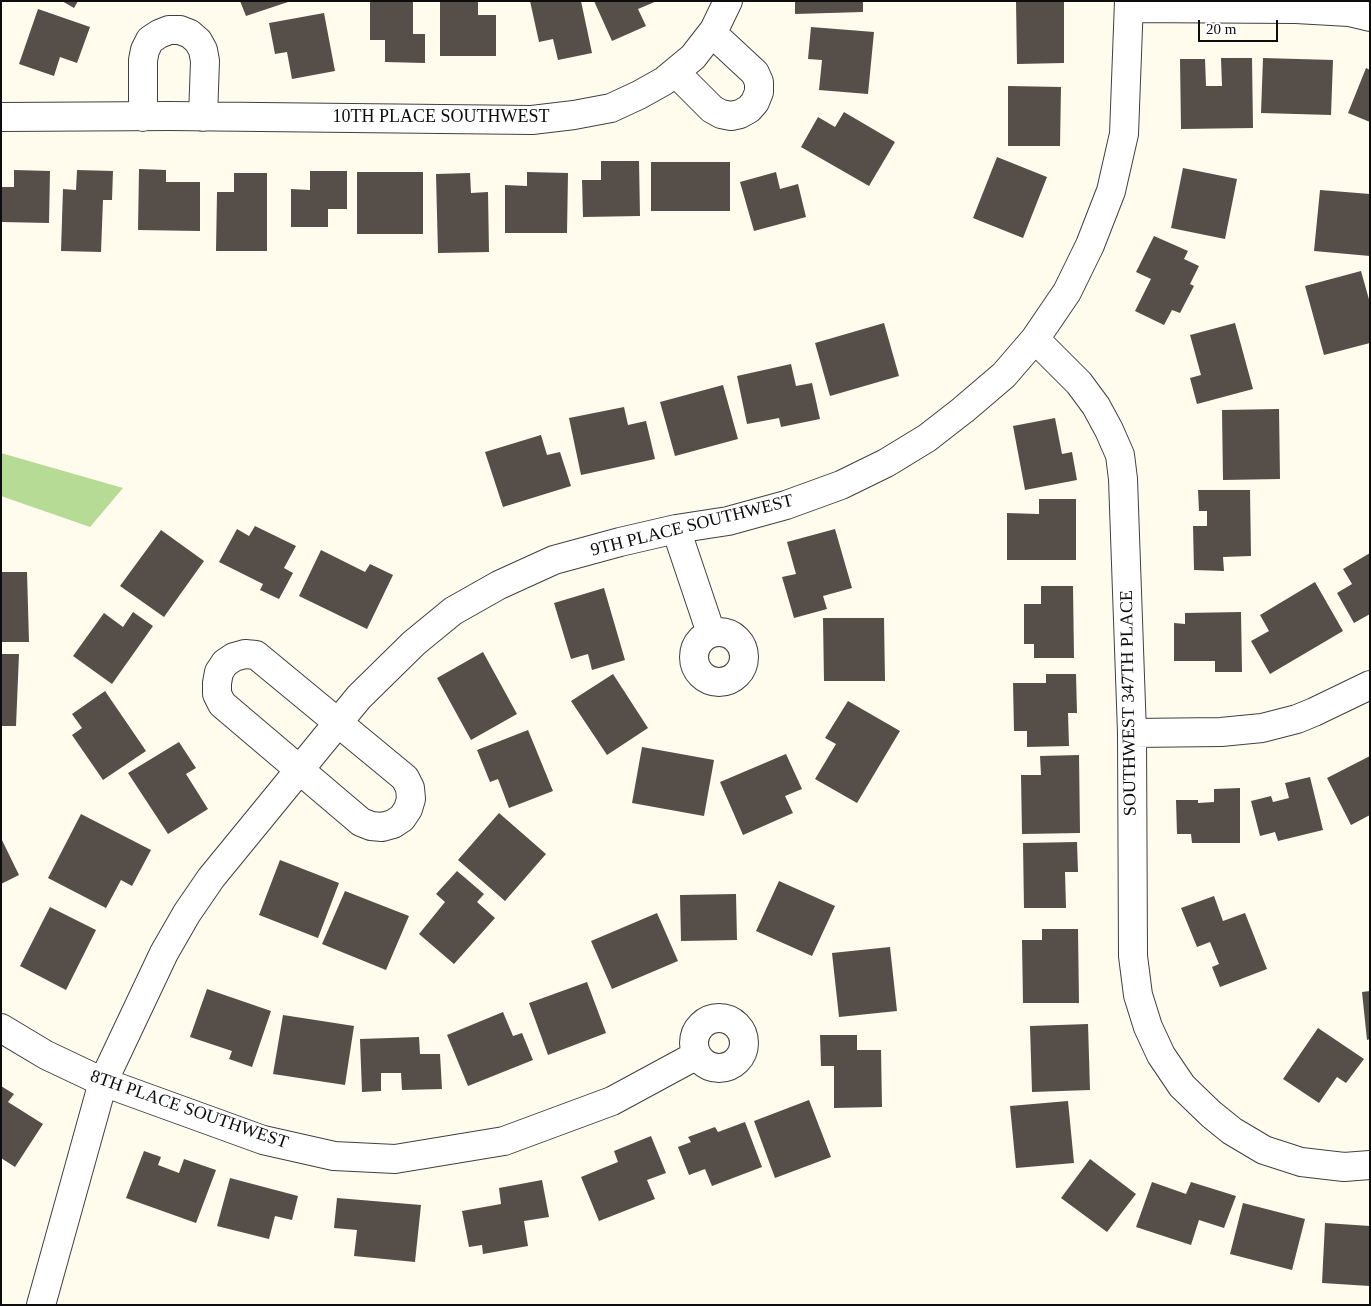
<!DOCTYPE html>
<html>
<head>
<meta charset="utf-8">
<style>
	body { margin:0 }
	#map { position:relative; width:1371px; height:1306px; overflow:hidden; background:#fffbed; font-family:Georgia,serif }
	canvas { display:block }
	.frame { position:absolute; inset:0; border:2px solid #0d0d0d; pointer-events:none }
	.scale { position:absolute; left:1198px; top:20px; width:80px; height:22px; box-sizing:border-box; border:2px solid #0d0d0d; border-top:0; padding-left:6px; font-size:15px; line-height:18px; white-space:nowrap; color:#0d0d0d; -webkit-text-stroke:4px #fff; paint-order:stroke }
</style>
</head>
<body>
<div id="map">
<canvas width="1371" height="1306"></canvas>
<div class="frame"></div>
<div class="scale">20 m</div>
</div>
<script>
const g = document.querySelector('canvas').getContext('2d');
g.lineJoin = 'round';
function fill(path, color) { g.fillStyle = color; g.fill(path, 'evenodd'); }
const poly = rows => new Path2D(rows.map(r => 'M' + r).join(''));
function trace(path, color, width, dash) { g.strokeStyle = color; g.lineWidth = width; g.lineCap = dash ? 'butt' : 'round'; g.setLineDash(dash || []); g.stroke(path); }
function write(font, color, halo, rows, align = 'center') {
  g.font = font + ' Georgia,serif'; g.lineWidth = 5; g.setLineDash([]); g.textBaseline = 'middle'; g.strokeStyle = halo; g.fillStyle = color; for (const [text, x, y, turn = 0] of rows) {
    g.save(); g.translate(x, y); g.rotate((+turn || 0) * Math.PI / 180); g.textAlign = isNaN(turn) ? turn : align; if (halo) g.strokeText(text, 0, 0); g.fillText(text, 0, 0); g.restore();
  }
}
fill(poly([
	[1,453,123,488,90,527,1,496]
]), '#b6db94');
fill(poly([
	[62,1,78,1,74,8],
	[240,1,288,1,288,2,246,16],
	[370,1,413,1,413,34,425,34,425,63,385,62,385,40,370,40],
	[440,1,478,1,478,15,496,15,496,56,440,56],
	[530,1,581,1,592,53,558,60,553,39,539,42],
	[594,1,657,1,638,9,646,26,612,41],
	[795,1,863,1,863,12,795,14],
	[1016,1,1064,1,1064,63,1017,64],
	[38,9,90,27,77,63,60,57,54,76,19,64],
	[324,13,335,71,292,79,287,52,275,54,269,23],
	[811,27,874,32,868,94,819,90,822,60,808,59],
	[1221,58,1252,58,1253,128,1181,129,1180,59,1205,59,1206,86,1222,86],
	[1263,58,1333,60,1331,115,1261,113],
	[1366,68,1370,70,1370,122,1348,113],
	[1008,86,1061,87,1060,146,1008,146],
	[844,112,895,142,869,186,801,147,818,117,835,127],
	[997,157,1047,177,1023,238,973,218],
	[601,161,639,161,640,216,583,217,582,180,601,180],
	[651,162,730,162,730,211,651,211],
	[1183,168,1237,179,1225,239,1171,228],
	[139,169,166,170,166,182,200,182,200,231,138,230],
	[14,170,50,171,49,223,1,222,1,187,14,187],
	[77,170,113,171,112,200,103,200,101,252,61,251,63,189,76,190],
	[310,171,347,171,347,209,328,209,328,227,291,227,291,189,310,190],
	[357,172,423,172,423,234,357,234],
	[527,172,568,173,567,233,505,233,505,185,527,186],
	[776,172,780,189,798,184,806,217,754,231,740,182],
	[234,173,267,173,267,251,216,251,217,192,234,192],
	[470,173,471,193,488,192,489,252,438,253,436,174],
	[1320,190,1370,194,1370,256,1314,251],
	[1154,236,1188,251,1184,259,1199,266,1190,284,1194,286,1180,313,1172,310,1164,325,1135,311,1151,279,1136,272],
	[1361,271,1370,303,1370,343,1324,355,1305,286],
	[884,323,899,376,830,396,815,343],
	[1235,323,1253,389,1197,404,1190,378,1201,375,1190,335],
	[791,364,796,386,812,383,820,419,781,427,779,418,747,424,737,376],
	[723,385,738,439,675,456,660,402],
	[624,407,628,425,646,421,655,459,581,475,569,418],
	[1279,409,1280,479,1223,480,1222,410],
	[1055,418,1062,454,1072,452,1077,480,1025,490,1013,426],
	[541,435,547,455,560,452,571,486,503,507,485,452],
	[1198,490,1250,490,1251,556,1223,557,1224,571,1194,570,1193,526,1207,526,1207,511,1199,511],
	[1039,499,1076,499,1076,560,1007,560,1007,513,1039,514],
	[255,526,296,546,284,568,293,573,279,599,260,590,263,584,219,562,237,529,249,536],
	[835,529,852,588,823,596,827,609,794,618,782,577,796,574,787,542],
	[161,530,204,561,164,617,120,586],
	[321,550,365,572,370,564,393,575,367,629,299,596],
	[1370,553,1370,614,1354,623,1337,593,1352,584,1343,569],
	[1,572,27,572,29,642,1,642],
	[1315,582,1343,631,1270,674,1251,641,1269,631,1260,615],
	[1041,586,1073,586,1074,658,1034,658,1034,644,1024,644,1024,604,1041,604],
	[604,588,625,660,592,670,588,654,571,659,554,603],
	[133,612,153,626,112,684,73,656,104,613,123,627],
	[1241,612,1242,672,1215,672,1215,661,1174,661,1174,623,1185,624,1185,613],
	[823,618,884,618,885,681,824,681],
	[483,652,517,714,471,740,437,678],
	[1,654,19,654,16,726,1,726],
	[613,674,648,728,607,755,571,701],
	[1046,674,1076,674,1077,713,1068,713,1069,746,1027,747,1027,731,1014,731,1013,683,1046,683],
	[105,691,146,751,103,780,72,735,82,728,72,714],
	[848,701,900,731,857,803,815,779,836,744,825,738],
	[528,730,553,791,509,808,498,779,490,782,477,750],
	[179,742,196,768,186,774,208,809,168,834,128,773],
	[642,747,714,760,704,816,632,803],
	[786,754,802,789,785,796,793,813,743,835,720,782],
	[1079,755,1080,833,1022,834,1021,775,1041,775,1040,756],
	[1370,756,1370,815,1351,825,1327,778],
	[1310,777,1323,830,1278,841,1275,832,1260,836,1251,801,1271,796,1273,802,1289,798,1285,783],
	[1240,788,1240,843,1192,843,1191,834,1177,834,1176,800,1198,800,1198,803,1214,802,1214,789],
	[499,813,546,854,505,901,458,860],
	[81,814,151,850,132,886,121,880,106,908,48,878],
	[1,838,19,875,1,884],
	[1077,842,1078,872,1065,872,1066,908,1024,908,1023,843],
	[280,860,339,883,318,938,259,915],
	[457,871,484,894,477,902,495,918,454,964,419,934,445,902,436,894],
	[779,881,835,906,812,956,756,931],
	[345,891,409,916,386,970,322,944],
	[736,894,737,940,681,941,680,895],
	[1214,896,1223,921,1245,913,1267,969,1220,987,1212,967,1219,964,1210,942,1197,947,1181,908],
	[50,907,96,930,66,990,20,966],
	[657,913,678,961,612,989,591,941],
	[1042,929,1078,929,1079,1003,1023,1003,1022,940,1042,940],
	[890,947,897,1011,839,1017,832,953],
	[587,982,606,1033,548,1055,529,1003],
	[207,989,271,1011,252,1067,229,1059,232,1051,190,1037],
	[1370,991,1370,1039,1367,1040,1362,992],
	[503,1012,513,1036,522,1033,533,1060,468,1086,447,1035],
	[283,1015,354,1026,345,1085,273,1074],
	[1088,1024,1090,1090,1032,1092,1030,1026],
	[1318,1028,1364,1059,1346,1083,1337,1077,1319,1103,1283,1079],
	[820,1035,857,1035,857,1050,881,1050,882,1107,834,1108,834,1066,821,1066],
	[419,1037,420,1054,440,1054,442,1089,402,1090,401,1073,381,1073,381,1091,362,1092,360,1039],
	[1,1086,14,1094,8,1102,43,1124,15,1167,1,1158],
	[809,1100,831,1157,775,1178,754,1121],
	[1068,1101,1074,1163,1016,1168,1010,1106],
	[745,1122,762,1167,712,1186,705,1169,689,1175,678,1147,691,1142,688,1137,715,1127,718,1132],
	[651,1136,666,1173,647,1180,655,1199,599,1221,581,1177,618,1162,614,1151],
	[144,1151,161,1157,158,1165,179,1173,184,1159,216,1170,196,1223,126,1198],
	[1090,1159,1136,1194,1107,1232,1061,1198],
	[230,1178,298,1196,292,1220,275,1216,269,1239,217,1226],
	[542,1180,549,1217,524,1221,528,1246,483,1254,482,1245,469,1247,462,1211,501,1204,499,1188],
	[1152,1182,1186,1194,1191,1182,1236,1196,1224,1228,1199,1220,1191,1245,1136,1227],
	[337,1198,421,1205,415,1262,354,1256,357,1230,334,1228],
	[1243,1203,1305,1219,1292,1270,1230,1254],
	[1325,1223,1370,1226,1370,1286,1322,1283]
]), '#564e49');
const street = poly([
	[1129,8,1296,9,1349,12,1370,17],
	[675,72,712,109,721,114,731,116,740,114,749,109,755,102,759,92,759,82,755,73,712,33],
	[1,117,170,116,532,120,574,115,611,108,639,95,664,81,693,57,714,30,728,1],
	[143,117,143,60,145,50,150,40,159,34,169,30,180,30,190,34,198,41,203,50,205,61,203,117],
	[1035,339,1079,383,1096,406,1109,430,1120,455,1123,479,1132,733,1133,956,1138,995,1148,1027,1161,1055,1182,1086,1211,1114,1232,1131,1264,1150,1301,1162,1344,1167,1370,1165],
	[676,529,711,633],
	'694 657a25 25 0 1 1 50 0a25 25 0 1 1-50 0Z',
	[245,654,256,655,405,778,410,788,411,799,408,809,402,818,393,824,382,827,371,826,361,822,222,704,217,694,217,683,219,672,225,663,234,657,245,654],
	[1132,733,1221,732,1262,728,1297,719,1314,712,1370,685],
	'694 1043a25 25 0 1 1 50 0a25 25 0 1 1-50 0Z',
	[1,1028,46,1055,103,1082,263,1140,334,1156,395,1159,504,1141,612,1101,697,1055],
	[41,1305,103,1082,164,953,187,913,211,878,359,697,414,643,453,611,499,585,554,560,620,542,676,529,728,521,786,505,841,485,886,463,927,438,963,410,1004,375,1035,339,1067,292,1090,245,1111,191,1124,134,1129,1]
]);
trace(street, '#404040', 30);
trace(street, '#fff', 28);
write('18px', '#0d0d0d', '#fff', [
	["10TH PLACE SOUTHWEST",441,117],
	["9TH PLACE SOUTHWEST",692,526,-14],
	["SOUTHWEST 347TH PLACE",1129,703,-91],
	["8TH PLACE SOUTHWEST",189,1110,19]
]);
</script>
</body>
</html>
